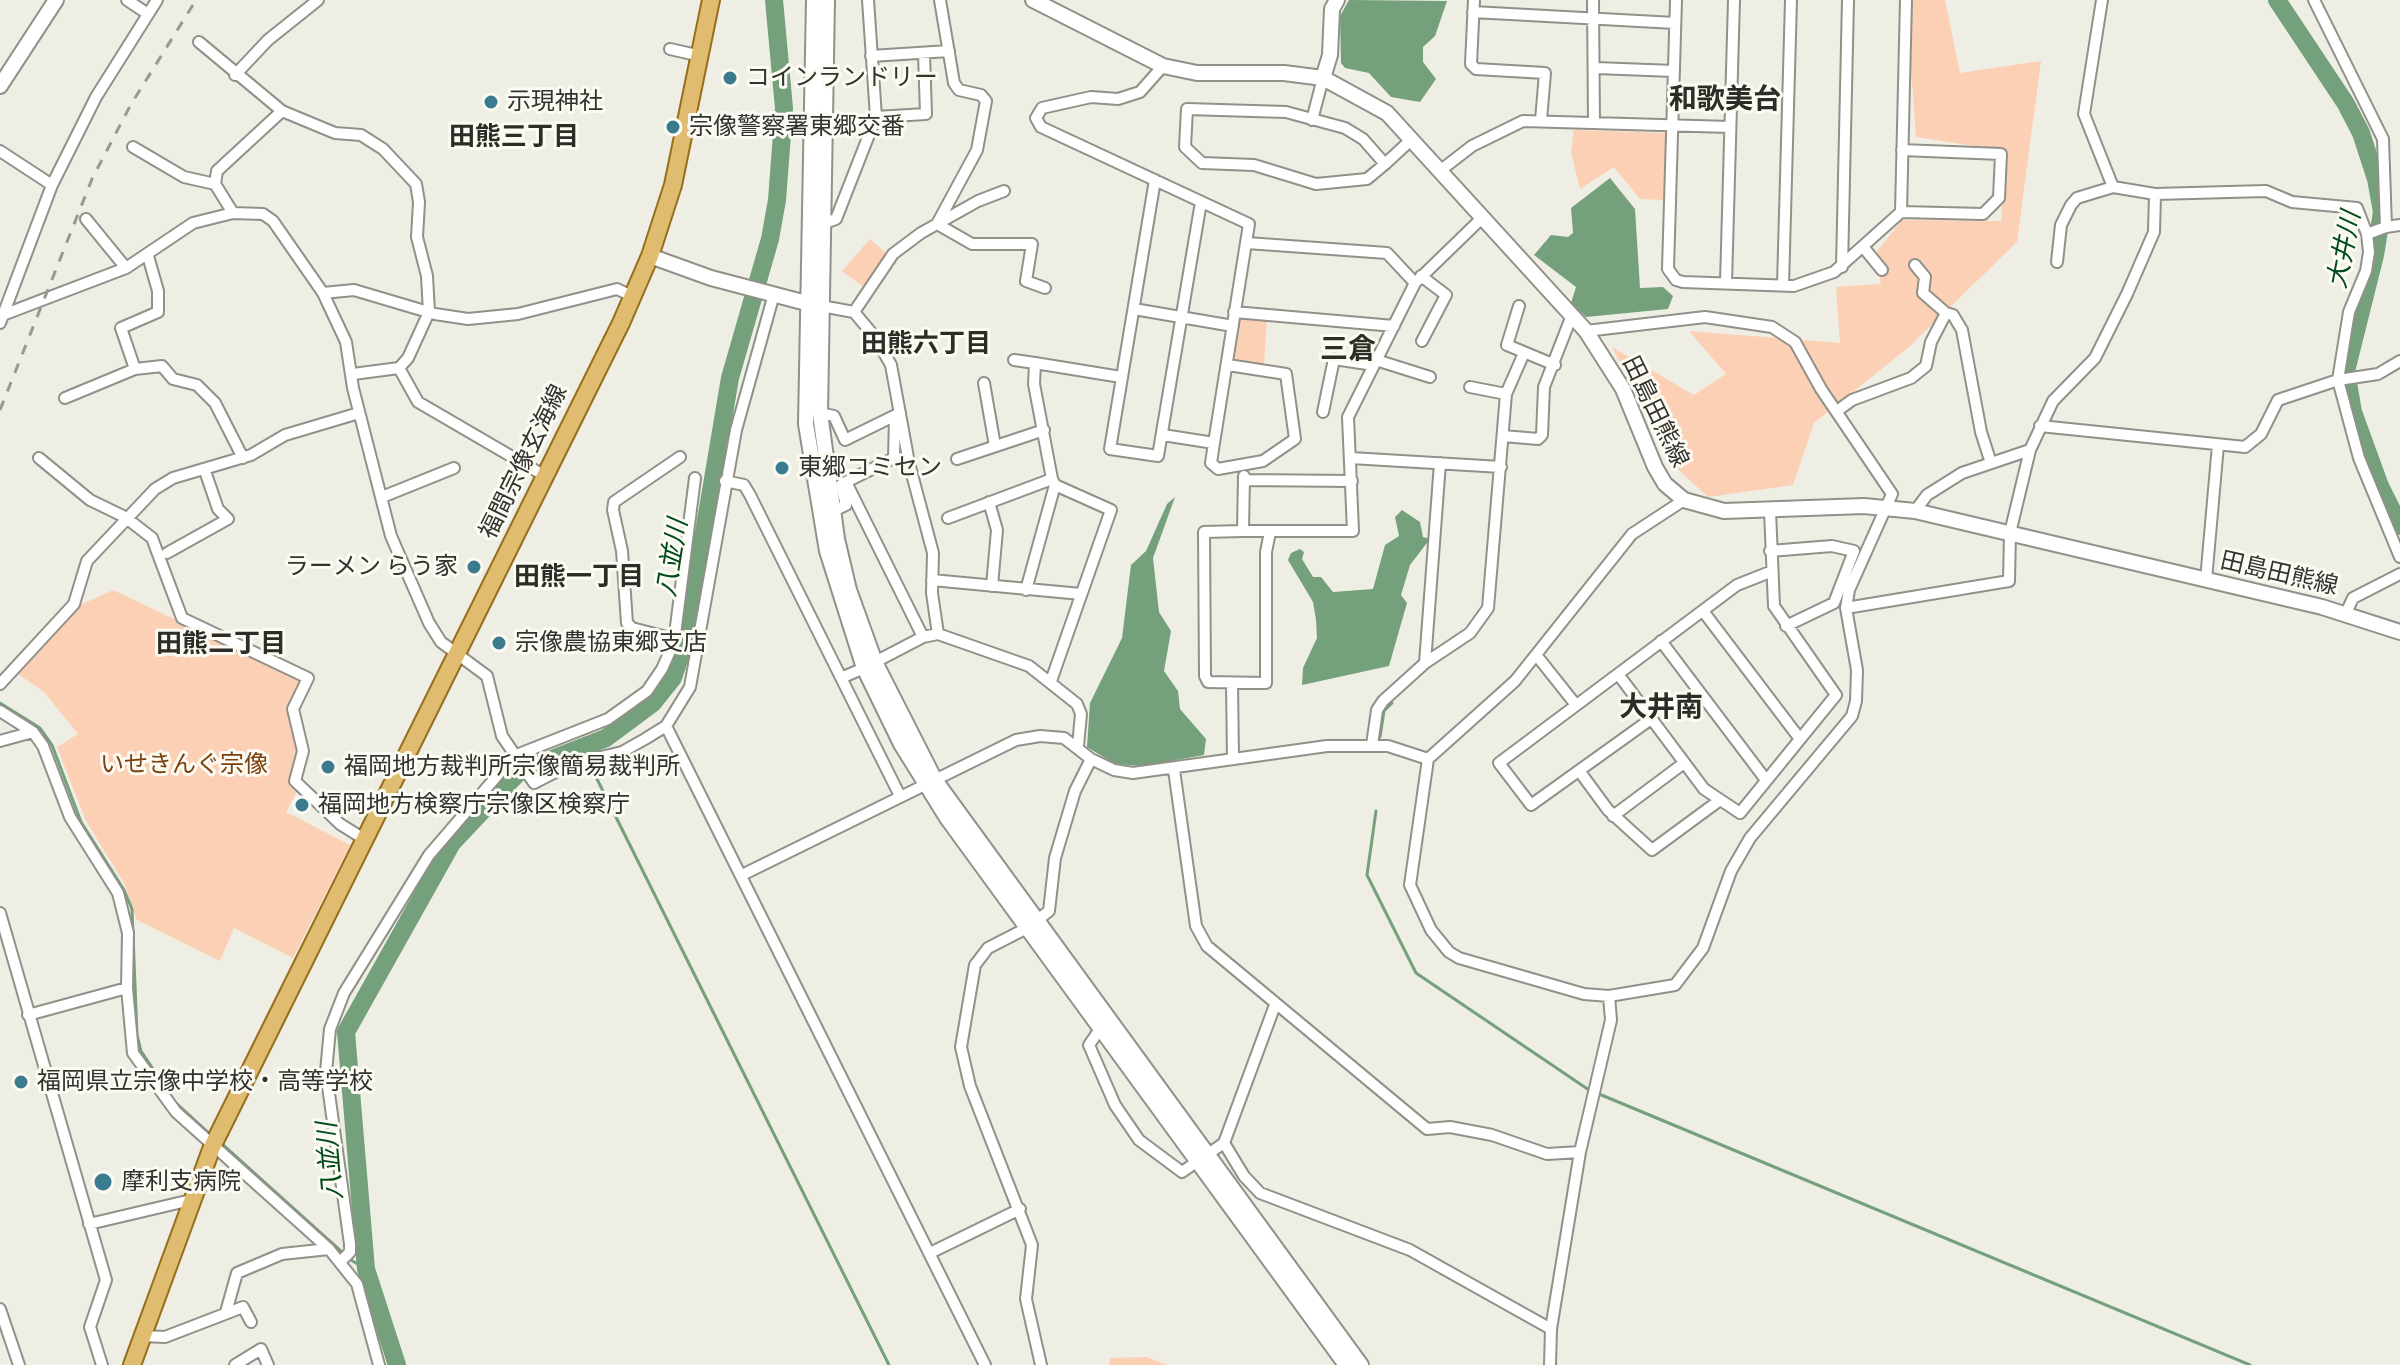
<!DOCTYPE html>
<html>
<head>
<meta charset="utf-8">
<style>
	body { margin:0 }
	canvas { display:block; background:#efeee5 }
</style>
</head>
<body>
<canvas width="2400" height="1365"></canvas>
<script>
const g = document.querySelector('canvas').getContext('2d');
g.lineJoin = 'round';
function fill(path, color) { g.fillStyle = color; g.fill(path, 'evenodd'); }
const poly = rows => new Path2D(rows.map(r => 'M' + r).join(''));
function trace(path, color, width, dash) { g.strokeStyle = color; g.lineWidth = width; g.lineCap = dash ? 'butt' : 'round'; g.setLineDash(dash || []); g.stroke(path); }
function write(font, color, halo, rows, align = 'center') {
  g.font = font + ' "PT Sans Narrow","Noto Sans JP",sans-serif'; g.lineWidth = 6; g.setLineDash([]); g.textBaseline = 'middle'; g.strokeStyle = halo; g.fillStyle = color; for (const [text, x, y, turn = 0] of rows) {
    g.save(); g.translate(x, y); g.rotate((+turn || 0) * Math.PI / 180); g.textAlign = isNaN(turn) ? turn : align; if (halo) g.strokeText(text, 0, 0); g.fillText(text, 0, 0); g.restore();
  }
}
fill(poly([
	[1912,0,1945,0,1960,73,2041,61,2017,242,1909,347,1814,423,1793,485,1708,497,1670,462,1612,347,1694,395,1726,374,1689,331,1840,343,1836,287,1881,284,1875,254,1902,220,2001,221,2006,151,1916,137,1911,68],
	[1574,130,1665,133,1665,200,1640,199,1614,167,1580,189,1571,152],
	[870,239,888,255,865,288,842,271],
	[1242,317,1267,319,1264,366,1231,358,1238,318],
	[113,590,303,680,290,707,299,742,292,787,298,790,286,812,350,845,293,958,234,928,220,961,137,920,124,883,86,821,57,747,78,734,44,692,15,672,76,607],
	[1147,1357,1167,1365,1109,1365,1110,1358]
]), '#fcd0b4');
fill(poly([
	[1349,0,1447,1,1435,36,1423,47,1423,62,1436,79,1420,102,1391,97,1369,73,1345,68,1341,63,1340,16],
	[1610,178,1635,209,1640,288,1663,287,1673,296,1668,309,1586,317,1571,303,1576,287,1534,255,1551,235,1568,237,1573,233,1571,208],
	[1175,497,1153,558,1159,612,1171,631,1164,671,1178,691,1180,709,1206,739,1204,755,1143,766,1115,764,1087,747,1090,703,1122,638,1131,565,1146,551,1167,504],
	[1402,510,1420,522,1423,537,1430,539,1410,565,1401,595,1407,603,1389,666,1302,685,1303,668,1317,638,1316,620,1313,602,1288,560,1291,553,1300,549,1304,552,1302,559,1313,577,1321,577,1333,592,1373,589,1385,545,1399,536,1395,517]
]), '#74a07b');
trace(poly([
	[0,703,40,728,52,745,81,822,124,890,132,909,137,1035,141,1051,175,1102,211,1135],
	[1380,737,1384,711,1392,703],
	[591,767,889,1365],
	[1376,811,1367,875,1416,973,1589,1090],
	[1599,1094,2250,1365],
	[220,1142,351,1260,366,1269]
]), '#74a07b', 3);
trace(poly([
	[2277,0,2346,104,2361,133,2376,179,2382,212,2375,255,2346,371,2353,412,2380,486,2400,526],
	[397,1365,366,1269,346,1032,452,843,519,772,606,738,653,703,673,678,686,639,730,378,770,239,777,200,784,108,774,0]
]), '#74a07b', 18);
const minor = poly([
	[127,0,148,14],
	[1474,0,1471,64,1476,69,1545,73,1541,120],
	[1593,0,1594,123],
	[1676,0,1668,269,1676,280,1683,282,1794,286,1834,272,1901,212,1906,0],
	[2102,0,2084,114,2113,187,2155,194,2266,191,2292,202,2357,208,2367,234,2369,252,2366,271,2349,312,2338,380,2359,458,2400,557],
	[2314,0,2383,139,2386,227,2367,234],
	[1473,12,1675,23],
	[199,42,282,111,335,133,361,135,383,149,416,184,419,202,417,237,427,276,429,312,408,358,399,368,353,374],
	[670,49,701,56],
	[871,56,949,51],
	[1163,66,1140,92,1118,99,1091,97,1042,108,1036,118,1041,127,1249,224,1214,443,1211,463,1218,469,1263,461,1295,439,1286,374,1228,365],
	[1596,68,1674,71],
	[235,75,268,40,318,0],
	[876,117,926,114,924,53],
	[1312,120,1323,78],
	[133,147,184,177,215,184],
	[0,151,52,185],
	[1385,164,1363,139,1345,128,1286,112,1187,109,1185,147,1202,163,1254,165,1316,184,1367,179,1385,164,1412,139],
	[1441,170,1472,146,1523,121,1730,127],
	[1155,180,1110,449,1158,456,1201,202],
	[1901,212,1983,214,1999,198,2001,154,1902,150],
	[233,213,215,184,217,171,282,111],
	[86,219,126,268],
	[822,224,836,219,876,117,868,0],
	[937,224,977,150,986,101,981,95,959,90,954,83,940,0],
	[937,224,972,244,1032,244,1026,281,1045,288],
	[2386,227,2400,225],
	[1247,243,1387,253,1415,283],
	[1864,248,1882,270],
	[2057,262,2061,225,2071,205,2077,198,2113,187],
	[1915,265,1925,277,1923,293,1946,313],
	[1842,267,1848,0],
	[1421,276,1446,295,1422,341],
	[1726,283,1734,0],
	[1783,285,1791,0],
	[323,293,354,290,435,314,468,319,518,314,617,289,632,296],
	[821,306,854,312,875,337,891,365,909,463,933,553,932,593,938,634],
	[1519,306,1507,345,1555,365],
	[1134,309,1233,326],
	[854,312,893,254,921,233,978,201,1004,191],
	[1234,312,1394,326],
	[0,316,126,268,193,223,233,213,263,214,273,221,323,293,346,342,353,388,391,536,429,623,441,642,487,676,502,736,534,783,571,764,622,752,645,739,666,726,690,687,736,430,774,294],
	[0,323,52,185,96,97,157,0],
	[1586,331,1705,317,1772,327,1795,342,1821,389,1892,494,1849,590,1846,608,1857,670,1856,701,1852,716,1750,838,1731,871,1703,948,1675,985,1609,996,1584,994,1459,958,1449,952,1431,930,1410,885,1428,759,1515,681,1632,534,1684,500],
	[1014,360,1035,363],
	[1376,360,1430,377],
	[399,368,418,402,545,476],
	[135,369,121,328,158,312,158,291,148,256],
	[984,383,995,446],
	[1470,387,1506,394],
	[65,398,135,369,162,366,173,379,197,385,215,403,243,458],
	[1837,411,1852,400,1911,378,1926,366,1931,342,1946,313,1953,315,1962,330,1981,432,1991,463],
	[1323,412,1334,359,1374,365],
	[820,413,834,416,845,440,900,413],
	[895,416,894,458,846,482,923,637],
	[2040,426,2245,447,2261,434,2278,400,2338,380,2378,374,2400,361],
	[1163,435,1214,443],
	[1503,436,1538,439,1542,435,1544,387,1572,315],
	[39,458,90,500,125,517,152,538,182,618,308,678,293,709,303,751,295,781,340,824,364,839],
	[1351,458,1501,467],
	[957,459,1044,430],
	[1244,480,1352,481],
	[725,481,744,485,750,495,900,796],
	[382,497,454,468],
	[989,502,997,530,992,586],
	[1915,511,1927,495,1962,473,2030,450],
	[831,512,846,505,841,485,844,483],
	[948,518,1052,479],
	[1243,531,1244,476],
	[1270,532,1266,552,1266,683,1208,682,1205,676,1204,532,1243,531,1353,531,1348,417,1415,283,1483,217],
	[1770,551,1832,546,1854,551,1834,603,1786,626],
	[167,553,228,519,218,509,205,471],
	[932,580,1081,594],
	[2206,580,2218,445],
	[1026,590,1055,485],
	[1846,608,2009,581,2010,533,2030,450,2053,401,2095,358,2127,294,2154,232,2155,194],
	[1703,611,1800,739],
	[2346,613,2353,598,2400,574],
	[674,639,632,628,627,623,622,551,613,510,614,502,680,457],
	[1661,641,1766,780],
	[1537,656,1576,705],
	[875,662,923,637,938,634,1029,666,1077,704,1081,714,1078,746],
	[1425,663,1440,463],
	[1618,674,1704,789,1740,813,1836,695,1774,606,1770,511],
	[841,678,864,668],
	[1051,681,1111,510,1055,485,1052,479,1034,384,1035,363,1121,377],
	[1232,683,1233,758],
	[0,684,74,604,87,561,155,489,173,478,251,455,285,435,359,413],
	[0,711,33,732,43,746,70,817,118,893,128,933,127,988,133,1053,176,1112,329,1249,357,1284,379,1365],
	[1651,719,1531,805,1499,763,1737,585,1770,572],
	[666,726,985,1365],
	[0,741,33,732],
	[1372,745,1377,710,1383,701,1425,663,1470,633,1488,608,1506,394,1524,353],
	[1174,770,1196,926,1207,946,1427,1129,1450,1127,1492,1135,1547,1154,1580,1152],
	[1580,772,1608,810,1652,850,1720,800],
	[1613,816,1684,763],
	[742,875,1016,740,1040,736,1064,738,1091,759,1114,770,1133,773,1327,746,1388,746,1428,759],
	[0,913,106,1280,90,1327,102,1365],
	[1036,921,1049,911,1055,858,1075,791,1091,759],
	[1027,928,988,948,975,965,961,1047,970,1086,1032,1245,1026,1299,1041,1365],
	[28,1015,127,988],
	[1100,1029,1089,1045,1115,1105,1139,1140,1182,1172,1224,1143,1275,1005],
	[1224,1143,1244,1176,1260,1193,1410,1250,1551,1329],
	[89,1224,191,1200],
	[930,1253,1020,1209],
	[340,1262,350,1252,350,1244,326,1072,330,1029,344,993,429,855,514,756,608,719,647,691,662,669,674,642,695,478],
	[0,1309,19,1365],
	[226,1312,237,1273,282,1254,329,1249],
	[143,1336,165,1337,243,1307,251,1322],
	[235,1365,261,1349,268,1365],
	[1550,1365,1551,1329,1580,1152,1611,1020,1609,996]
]);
const tertiary = poly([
	[814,0,806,424,827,551,864,668,901,744,947,818,1346,1365],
	[827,0,820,413,837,539,849,590,875,662,935,780,1361,1365],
	[1323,78,1330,55,1332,9,1337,0],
	[0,86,56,0],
	[650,256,711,278,814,305]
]);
const secondary = poly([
	[1033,0,1163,66,1197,73,1284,73,1323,78,1387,113,1586,331,1623,389,1655,467,1665,484,1684,500,1724,511,1864,506,1915,511,2322,607,2400,632]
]);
const primary = poly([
	[132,1365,212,1147,621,323,650,256,673,185,711,0]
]);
trace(minor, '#919089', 14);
trace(tertiary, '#919089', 18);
trace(secondary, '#919089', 18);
trace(primary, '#966f1d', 20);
trace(minor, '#fff', 10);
trace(tertiary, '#fff', 14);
trace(secondary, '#fff', 14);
trace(primary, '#e0bc71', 16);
trace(poly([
	[0,410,92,179,130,106,196,0]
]), '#999892', 3, [10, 10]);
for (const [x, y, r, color] of [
	[730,78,8,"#3b7b8f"],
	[491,102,8,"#3b7b8f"],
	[673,127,8,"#3b7b8f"],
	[782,468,8,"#3b7b8f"],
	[474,567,8,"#3b7b8f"],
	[499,643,8,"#3b7b8f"],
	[328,767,8,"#3b7b8f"],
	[302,805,8,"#3b7b8f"],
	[21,1082,8,"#3b7b8f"],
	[103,1182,10,"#3b7b8f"]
]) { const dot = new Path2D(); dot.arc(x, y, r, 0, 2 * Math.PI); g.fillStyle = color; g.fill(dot); trace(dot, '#fcfbf3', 3); }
write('24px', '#33322f', '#fcfbf3', [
	["コインランドリー",746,78],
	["示現神社",507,102],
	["宗像警察署東郷交番",689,127],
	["東郷コミセン",798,468],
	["ラーメン らう家",458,567,"right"],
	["宗像農協東郷支店",515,643],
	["福岡地方裁判所宗像簡易裁判所",344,767],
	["福岡地方検察庁宗像区検察庁",318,805],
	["福岡県立宗像中学校・高等学校",37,1082],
	["摩利支病院",121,1182]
], 'left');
write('24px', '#33322f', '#fcfbf3', [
	["田島田熊線",1655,412,64],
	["福間宗像玄海線",524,462,-64],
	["田島田熊線",2279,574,13]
]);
write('24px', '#7d400e', '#fcfbf3', [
	["いせきんぐ宗像",184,765]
]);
write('bold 26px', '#2d2c26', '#fcfbf3', [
	["田熊三丁目",514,138],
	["田熊六丁目",926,345],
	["田熊一丁目",579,578],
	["田熊二丁目",221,645]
]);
write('italic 26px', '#004c1d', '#fcfbf3', [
	["大井川",2345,250,-79],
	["八並川",673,558,-81],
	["八並川",331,1161,-95]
]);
write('bold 28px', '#2d2c26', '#fcfbf3', [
	["和歌美台",1725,100],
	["三倉",1348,350],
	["大井南",1661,708]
]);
</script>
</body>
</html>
